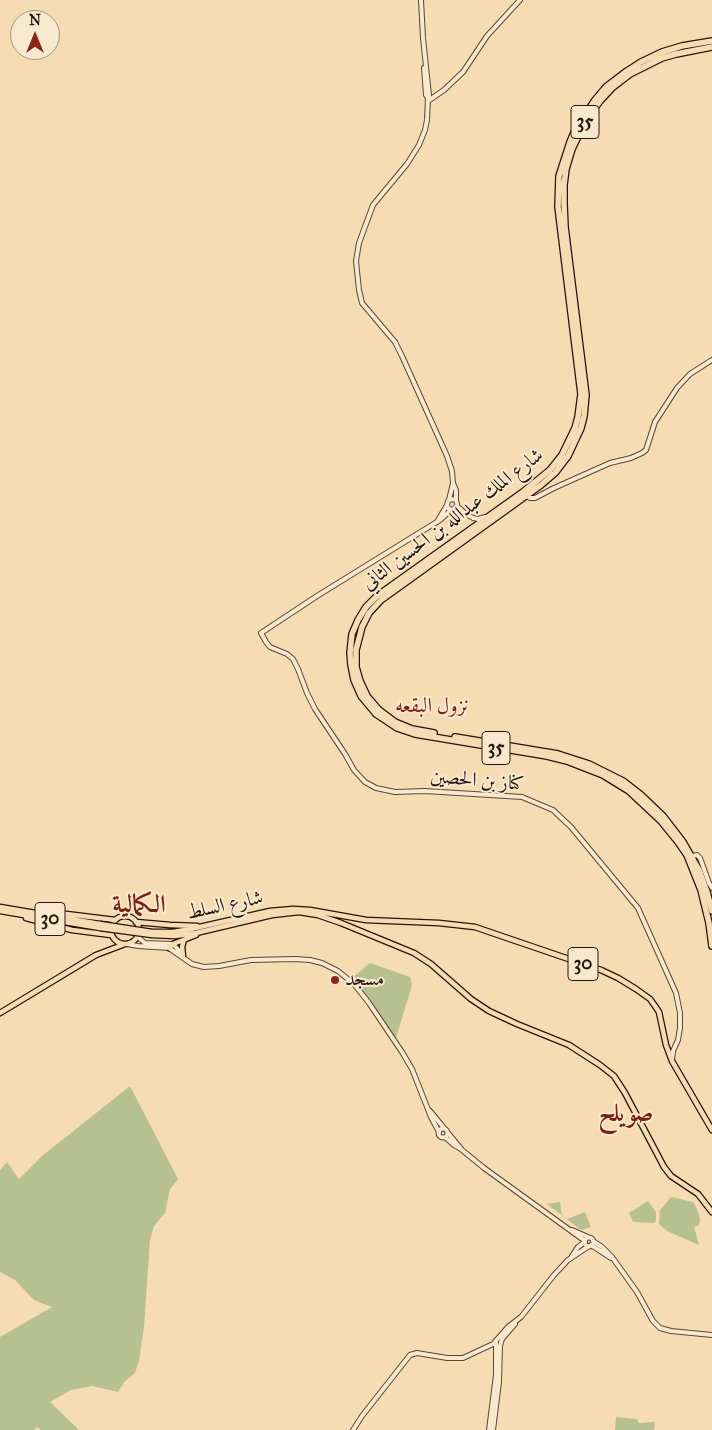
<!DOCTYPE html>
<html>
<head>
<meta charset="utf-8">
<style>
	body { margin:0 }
	#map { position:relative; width:712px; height:1430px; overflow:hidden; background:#f5dcb2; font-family:"IM FELL Great Primer",serif }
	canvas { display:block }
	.north { position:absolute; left:10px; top:10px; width:50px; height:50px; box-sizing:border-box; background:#f8e8cd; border:1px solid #a49480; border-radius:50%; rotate:0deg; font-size:14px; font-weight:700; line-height:20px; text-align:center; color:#26150d }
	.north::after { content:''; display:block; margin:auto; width:18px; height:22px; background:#8f2418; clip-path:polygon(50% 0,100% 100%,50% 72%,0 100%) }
</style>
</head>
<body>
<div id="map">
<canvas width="712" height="1430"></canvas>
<div class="north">N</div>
</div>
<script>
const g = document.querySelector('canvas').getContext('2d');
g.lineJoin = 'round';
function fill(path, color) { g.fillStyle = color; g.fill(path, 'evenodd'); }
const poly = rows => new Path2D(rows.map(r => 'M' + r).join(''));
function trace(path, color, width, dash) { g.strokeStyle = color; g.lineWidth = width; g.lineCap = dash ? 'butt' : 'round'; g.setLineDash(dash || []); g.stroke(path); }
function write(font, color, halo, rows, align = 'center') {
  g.font = font + ' "IM FELL Great Primer",Amiri,serif'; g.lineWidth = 4; g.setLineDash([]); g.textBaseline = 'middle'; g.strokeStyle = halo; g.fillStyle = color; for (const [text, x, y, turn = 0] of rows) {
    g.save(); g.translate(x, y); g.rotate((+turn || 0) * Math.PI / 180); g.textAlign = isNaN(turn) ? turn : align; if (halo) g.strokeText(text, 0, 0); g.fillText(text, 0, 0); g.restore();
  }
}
fill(poly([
	[370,963,410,977,412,985,396,1038,352,978],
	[130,1086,178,1179,170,1189,165,1213,154,1226,150,1240,144,1327,139,1361,135,1373,125,1381,118,1392,92,1386,71,1390,50,1402,78,1429,77,1430,41,1430,37,1427,34,1430,0,1430,0,1337,52,1307,34,1300,15,1280,0,1272,0,1170,7,1162,19,1179,42,1156],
	[671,1197,693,1202,697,1209,700,1219,699,1225,694,1227,699,1245,667,1231,659,1224,660,1210],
	[648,1201,656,1212,656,1221,654,1223,633,1222,629,1213],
	[560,1202,562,1215,567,1219,585,1212,591,1227,581,1230,547,1204],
	[616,1417,637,1419,639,1423,655,1422,654,1430,615,1430]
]), '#b7c18f');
const minor = poly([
	[421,0,423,38,429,95,428,98,427,120,425,130,419,145,407,164,373,205,359,243,356,261,359,290,362,303,395,342,402,356,447,456,452,471,453,483,456,490,456,500,457,504,455,509,451,510,448,508,447,505,448,501,451,499,456,500],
	[424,68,426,95,428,98],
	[428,101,444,90,463,72,487,36,520,0],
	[527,496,530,498,535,498,554,488,610,463,631,458,642,453,646,450,655,422,677,388,690,374,712,360],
	[449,500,453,483],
	[457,506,466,514,473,518,478,519,485,517],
	[451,510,440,520,317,596,261,633,266,642,270,647,287,654,293,659,298,669,307,693,315,709,345,754,354,770,365,782,376,788,395,792,425,791,522,797,553,810,571,827,638,908,676,993,680,1013,680,1028,678,1040,673,1051,672,1061],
	[437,522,447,505],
	[692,856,697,855,700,858,709,883,712,888],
	[138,935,140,939,145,943,173,944,182,954],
	[127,944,138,946,169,948,192,964,204,967,219,966,251,960,295,959,310,960,322,963,338,971,354,984,369,1003,402,1052,412,1069,431,1117,439,1132],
	[430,1111,444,1128],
	'438.5 1133a4.5 4.5 0 1 1 9 0a4.5 4.5 0 1 1-9 0Z',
	[448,1133,462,1150,484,1168,585,1241],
	[445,1137,454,1145,461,1149],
	[572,1230,588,1237],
	'584.5 1242a4.5 4.5 0 1 1 9 0a4.5 4.5 0 1 1-9 0Z',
	[593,1241,602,1247,612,1257,637,1292,653,1321,660,1328,671,1331,712,1335],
	[591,1245,611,1258],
	[572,1256,578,1247,585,1242],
	[353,1430,362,1416,410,1355,417,1353,447,1358,463,1358,493,1344,508,1327,521,1317,554,1275,568,1260,589,1246],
	[489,1430,496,1375,496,1342],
	[493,1430,499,1382,500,1346,502,1339,515,1324]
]);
const major = poly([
	[0,907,100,924],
	[0,911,100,928],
	[42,911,115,920],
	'111 930a14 14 0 1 1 28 0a14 14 0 1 1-28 0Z',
	[26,918,72,930,111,935],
	[136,922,170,925,197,926],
	[152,932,173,932,191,929,270,911,293,909,310,910,366,920,439,923,475,927,601,970,618,978,636,989,650,999,655,1006,659,1012,666,1045,672,1061,712,1130],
	[152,935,175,936,196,933,272,915,299,912,318,915,341,923,414,953,431,964,471,999,489,1011,517,1024,569,1045,600,1065,614,1076,625,1093,664,1167,671,1176,698,1194,712,1212],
	[169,948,173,944,196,935],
	[183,956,182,947,184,940],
	[0,1013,96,955,125,944]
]);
const highway = poly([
	[712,41,682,46,662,52,641,62,627,71,606,87,595,100,575,130,570,142,559,176,558,207,581,394,578,417,575,428,562,455,550,470,523,492,377,596,366,607,358,620,352,634,350,653,351,665,354,680,361,696,376,714,397,728,415,734,547,756,567,761,603,775,629,791,661,821,678,842,687,855,701,890,709,923,712,946],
	[434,733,412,729,395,722,379,710,367,696,360,681,356,667,356,650,362,627,369,613,381,600,541,485,555,473,568,456,581,428,584,416,586,395,565,227,564,204,564,185,566,169,572,149,586,120,600,101,613,87,630,74,662,58,676,54,712,47],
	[455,737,558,754,589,764,623,781,641,795,663,816,683,842,699,870,707,892,712,911]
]);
trace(minor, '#5a4736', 6);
trace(major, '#26150d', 7);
trace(highway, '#26150d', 8);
trace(minor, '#f8e8cd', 4);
trace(major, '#f5dcb2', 4.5);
trace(highway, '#f5dcb2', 5.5);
const majorBridge = poly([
	[100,924,152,932],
	[100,928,152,935]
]);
trace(majorBridge, '#26150d', 7, []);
trace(majorBridge, '#f5dcb2', 4.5);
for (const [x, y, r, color] of [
	[335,980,5,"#8f2418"]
]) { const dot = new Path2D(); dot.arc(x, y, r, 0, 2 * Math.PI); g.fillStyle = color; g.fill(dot); trace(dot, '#f8e8cd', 2); }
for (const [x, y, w] of [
	[585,122,28],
	[496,748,28],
	[50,919,30],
	[583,964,30]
]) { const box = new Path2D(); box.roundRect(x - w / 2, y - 16.5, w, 33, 4); g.fillStyle = '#f8e8cd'; g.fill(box); trace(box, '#26150d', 1); }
write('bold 19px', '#26150d', null, [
	["35",585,122],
	["35",496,748],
	["30",50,919],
	["30",583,964]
]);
write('20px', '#26150d', '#f8e8cd', [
	["شارع الملك عبدالله بن الحسين الثاني",453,520,-37],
	["كناز بن الحصين",477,781,5],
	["شارع السلط",225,906,-12]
]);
write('20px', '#26150d', '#f8e8cd', [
	["مسجد",345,980]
], 'left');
write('21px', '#7a1f14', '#f8e8cd', [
	["نزول البقعه",432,707]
]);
write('bold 25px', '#7a1f14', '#f8e8cd', [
	["الكمالية",139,906],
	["صويلح",626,1115]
]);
</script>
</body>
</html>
